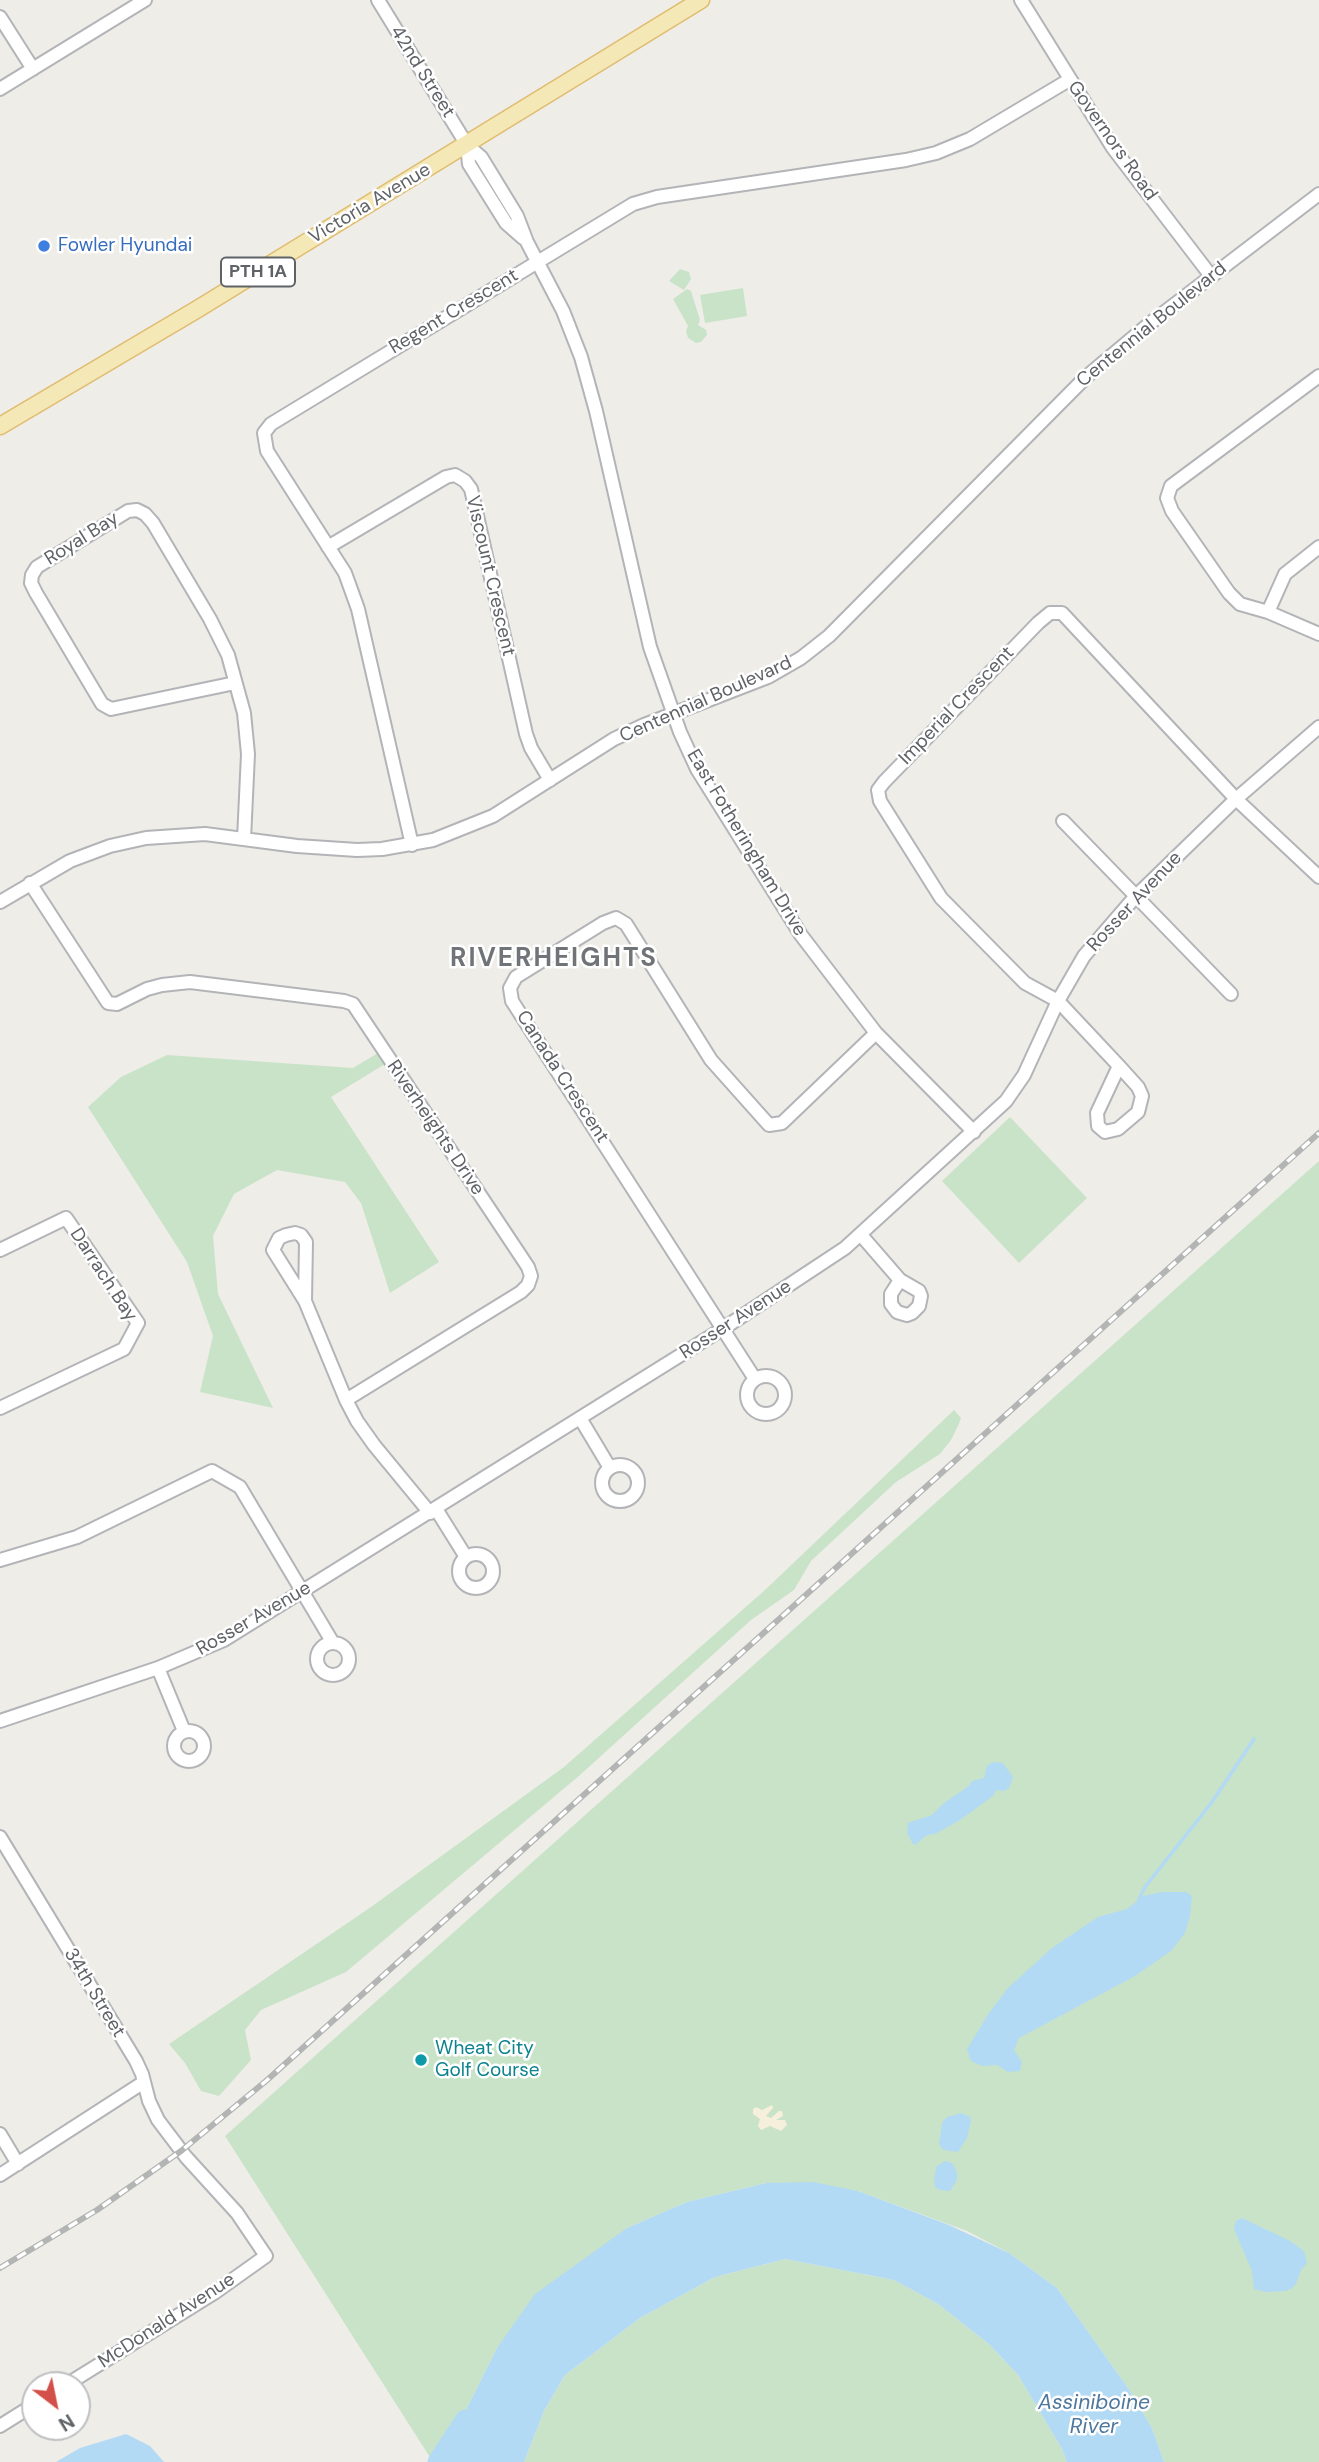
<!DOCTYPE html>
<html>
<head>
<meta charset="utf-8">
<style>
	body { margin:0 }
	#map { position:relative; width:1319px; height:2462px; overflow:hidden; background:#efede8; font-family:"DM Sans",sans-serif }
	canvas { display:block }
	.north { position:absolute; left:21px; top:2371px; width:70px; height:70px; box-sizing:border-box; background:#fff; border:2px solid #bfc0c2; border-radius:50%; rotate:148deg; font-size:19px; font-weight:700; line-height:28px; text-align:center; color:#5f6266 }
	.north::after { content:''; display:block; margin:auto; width:24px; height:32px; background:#d34f4a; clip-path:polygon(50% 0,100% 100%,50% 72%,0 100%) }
</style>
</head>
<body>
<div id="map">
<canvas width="1319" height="2462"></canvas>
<div class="north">N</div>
</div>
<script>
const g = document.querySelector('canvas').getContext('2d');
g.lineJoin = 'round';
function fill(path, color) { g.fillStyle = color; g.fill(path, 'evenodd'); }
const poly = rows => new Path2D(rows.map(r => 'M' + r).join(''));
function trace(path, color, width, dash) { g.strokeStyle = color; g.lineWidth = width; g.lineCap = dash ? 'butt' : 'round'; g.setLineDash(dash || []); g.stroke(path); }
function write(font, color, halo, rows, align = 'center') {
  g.font = font + ' "DM Sans",sans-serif'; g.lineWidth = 5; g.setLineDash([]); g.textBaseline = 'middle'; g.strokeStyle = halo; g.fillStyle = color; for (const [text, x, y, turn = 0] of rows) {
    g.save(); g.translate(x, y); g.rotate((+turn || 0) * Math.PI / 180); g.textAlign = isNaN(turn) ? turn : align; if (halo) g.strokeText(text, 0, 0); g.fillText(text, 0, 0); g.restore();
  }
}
fill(poly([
	[680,269,689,272,691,279,684,290,669,281],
	[743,288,747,316,705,323,700,295],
	[687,289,691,291,700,320,698,325,706,330,707,335,701,342,696,343,688,338,686,331,688,326,673,299],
	[383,1050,390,1061,331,1097,439,1262,390,1293,361,1203,345,1182,277,1170,234,1194,213,1236,218,1294,273,1408,200,1392,213,1336,187,1262,88,1107,121,1077,167,1055,353,1068],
	[1010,1117,1087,1198,1019,1263,942,1181],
	[1319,1161,1319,2462,1164,2462,1152,2428,1128,2388,1057,2288,1009,2253,967,2231,858,2191,766,2183,687,2202,627,2228,497,2348,440,2462,433,2462,225,2136],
	[954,1410,961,1418,958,1426,951,1440,940,1454,896,1482,811,1561,794,1590,751,1620,580,1775,346,1972,261,2010,245,2030,251,2060,219,2096,201,2091,185,2063,169,2044,371,1907,564,1767,765,1590],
	[785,2259,894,2280,938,2304,990,2345,1018,2375,1062,2449,1067,2462,524,2462,544,2411,565,2375,640,2318,715,2277]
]), '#c9e3c8');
fill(poly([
	[772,2105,773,2108,766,2116,771,2118,779,2111,782,2111,783,2116,776,2120,785,2120,787,2125,781,2131,770,2126,761,2130,758,2126,760,2119,753,2114,753,2109,756,2107,762,2110]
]), '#f6efdc');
fill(poly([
	[993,1762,1003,1763,1013,1777,1009,1788,1004,1791,996,1790,993,1796,960,1820,935,1834,927,1835,915,1845,913,1844,907,1833,908,1823,932,1815,944,1803,969,1786,972,1781,984,1778,987,1766],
	[1162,1892,1186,1892,1192,1896,1190,1916,1185,1933,1171,1951,1135,1976,1019,2038,1014,2050,1022,2062,1020,2071,1008,2072,997,2065,982,2066,971,2061,967,2049,989,2013,1008,1988,1052,1948,1098,1917,1127,1909,1143,1896],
	[961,2113,970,2117,971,2121,967,2138,958,2152,943,2150,939,2144,942,2123,947,2117],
	[945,2161,952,2163,957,2172,957,2180,950,2191,940,2190,935,2187,934,2182,936,2167],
	[813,2182,858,2191,949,2225,1009,2253,1057,2288,1128,2388,1152,2428,1164,2462,1067,2462,1062,2449,1018,2375,990,2345,938,2304,894,2280,785,2259,715,2277,640,2318,565,2375,544,2411,524,2462,440,2462,497,2348,535,2294,627,2228,687,2202,766,2183],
	[1242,2218,1290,2241,1304,2251,1307,2263,1301,2270,1296,2284,1292,2288,1286,2291,1266,2292,1254,2289,1252,2271,1234,2229,1236,2221],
	[126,2434,150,2446,164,2462,56,2462,80,2448]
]), '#b3daf4');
trace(poly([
	[1139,1899,1145,1887,1212,1802,1254,1739]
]), '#b3daf4', 3.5);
trace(poly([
	[437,2462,465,2419]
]), '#b3daf4', 19);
const minor = poly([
	[378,0,467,145,481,157,517,216,527,242,563,311,581,357,596,411,650,647,680,732,697,769,801,935,876,1033,974,1132],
	[1021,0,1113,148,1211,276],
	[0,17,33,69],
	[0,89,145,0],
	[467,145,469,164,506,223,523,238],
	[1319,376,1171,486,1167,498,1172,511,1229,593,1240,604,1268,612,1319,634],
	[328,547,446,477,455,475,465,481,471,489,526,734,531,748,550,780],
	[1268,612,1285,574,1319,547],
	[235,683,111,709,102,704,36,593,31,583,32,575,37,567,128,511,137,510,145,514,153,523,210,619,228,655,244,713,248,754,244,839],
	[1063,821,1231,994],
	[412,845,358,609,345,573,267,451,264,433,271,424,633,204,657,197,906,160,936,153,970,139,1069,80],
	[30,883,108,1003,117,1004,147,989,162,985,190,982,344,1001,353,1004,528,1267,531,1276,528,1285,521,1292,346,1400],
	[0,902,70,861,110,846,146,838,205,834,297,846,357,850,382,849,433,840,493,816,614,739,644,725,768,677,801,658,829,636,1086,377,1149,324,1319,194],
	[1119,1066,1097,1113,1098,1126,1105,1132,1118,1129,1138,1112,1142,1096,1138,1087,1119,1066,1058,1001,1025,983,941,898,880,801,878,790,884,782,1038,623,1050,613,1062,613,1236,799,1319,877],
	[861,1235,900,1280,919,1291,921,1296,919,1306,912,1313,907,1315,897,1312,891,1304,891,1294,900,1280],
	[0,1250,66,1218,138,1323,124,1349,0,1408],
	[305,1301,306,1242,301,1235,295,1233,286,1235,279,1238,273,1250,305,1301,346,1400,357,1421,374,1445,430,1513],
	'747 1395a19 19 0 1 1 38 0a19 19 0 1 1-38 0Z',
	[755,1379,512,1001,510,988,516,977,603,923,616,918,626,924,711,1060,769,1125,782,1123,876,1033],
	[580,1418,610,1468],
	'602 1483a18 18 0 1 1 36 0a18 18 0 1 1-36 0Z',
	[436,1509,466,1557],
	'459 1571a17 17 0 1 1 34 0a17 17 0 1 1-34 0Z',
	[0,1560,77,1537,212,1471,240,1487,333,1643],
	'317 1659a16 16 0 1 1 32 0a16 16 0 1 1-32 0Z',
	[158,1668,184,1731],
	[0,1721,158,1668,224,1640,724,1328,845,1248,1006,1101,1024,1075,1058,1001,1084,956,1135,897,1236,799,1319,727],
	'174 1746a15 15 0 1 1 30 0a15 15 0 1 1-30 0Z',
	[0,1837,136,2061,142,2074,149,2101,158,2120,186,2157,237,2213,266,2256,214,2293,66,2385],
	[0,2134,18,2164],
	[0,2175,144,2082],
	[0,2426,35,2404]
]);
const major = poly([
	[0,426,196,310,701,0]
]);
trace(minor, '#b3b4b8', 16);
trace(major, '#e0bc70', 19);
trace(minor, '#fff', 12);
trace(major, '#f5e8b7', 16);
const rail = poly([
	[0,2268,97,2210,181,2151,266,2081,1319,1133]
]);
trace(rail, '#b3b4b4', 6);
trace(rail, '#fff', 3.5, [10]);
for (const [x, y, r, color] of [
	[44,246,7,"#3f7fe0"],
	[421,2060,7,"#0f9aa8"]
]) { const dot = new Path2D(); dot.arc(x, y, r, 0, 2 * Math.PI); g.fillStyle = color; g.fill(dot); trace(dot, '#fff', 2.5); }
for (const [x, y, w] of [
	[258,272,74]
]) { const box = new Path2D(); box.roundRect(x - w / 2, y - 14.5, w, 29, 5); g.fillStyle = '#fff'; g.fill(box); trace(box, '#5f6266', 2); }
write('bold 18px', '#5f6266', null, [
	["PTH 1A",258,272]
]);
write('19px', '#5f6266', '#fff', [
	["42nd Street",422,72,58],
	["Governors Road",1112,141,55],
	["Victoria Avenue",370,204,-31],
	["Regent Crescent",454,312,-31],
	["Centennial Boulevard",1152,325,-39],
	["Royal Bay",82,539,-32],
	["Viscount Crescent",490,576,77],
	["Centennial Boulevard",706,700,-24],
	["Imperial Crescent",957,706,-46],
	["East Fotheringham Drive",746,843,59],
	["Rosser Avenue",1135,902,-47],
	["Canada Crescent",562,1077,57],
	["Riverheights Drive",435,1128,56],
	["Darrach Bay",103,1275,57],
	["Rosser Avenue",736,1320,-33],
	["Rosser Avenue",254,1619,-30],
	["34th Street",94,1993,59],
	["McDonald Avenue",167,2321,-33]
]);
write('19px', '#366cbe', '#fff', [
	["Fowler Hyundai",58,246]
], 'left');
write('19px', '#0d838f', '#fff', [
	["Wheat City",435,2049],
	["Golf Course",435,2071]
], 'left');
write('italic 21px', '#4d779c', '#fff', [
	["Assiniboine",1094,2403],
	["River",1094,2427]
]);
g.letterSpacing = '2px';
write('bold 26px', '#707478', '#fff', [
	["RIVERHEIGHTS",554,959]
]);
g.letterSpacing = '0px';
</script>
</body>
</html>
